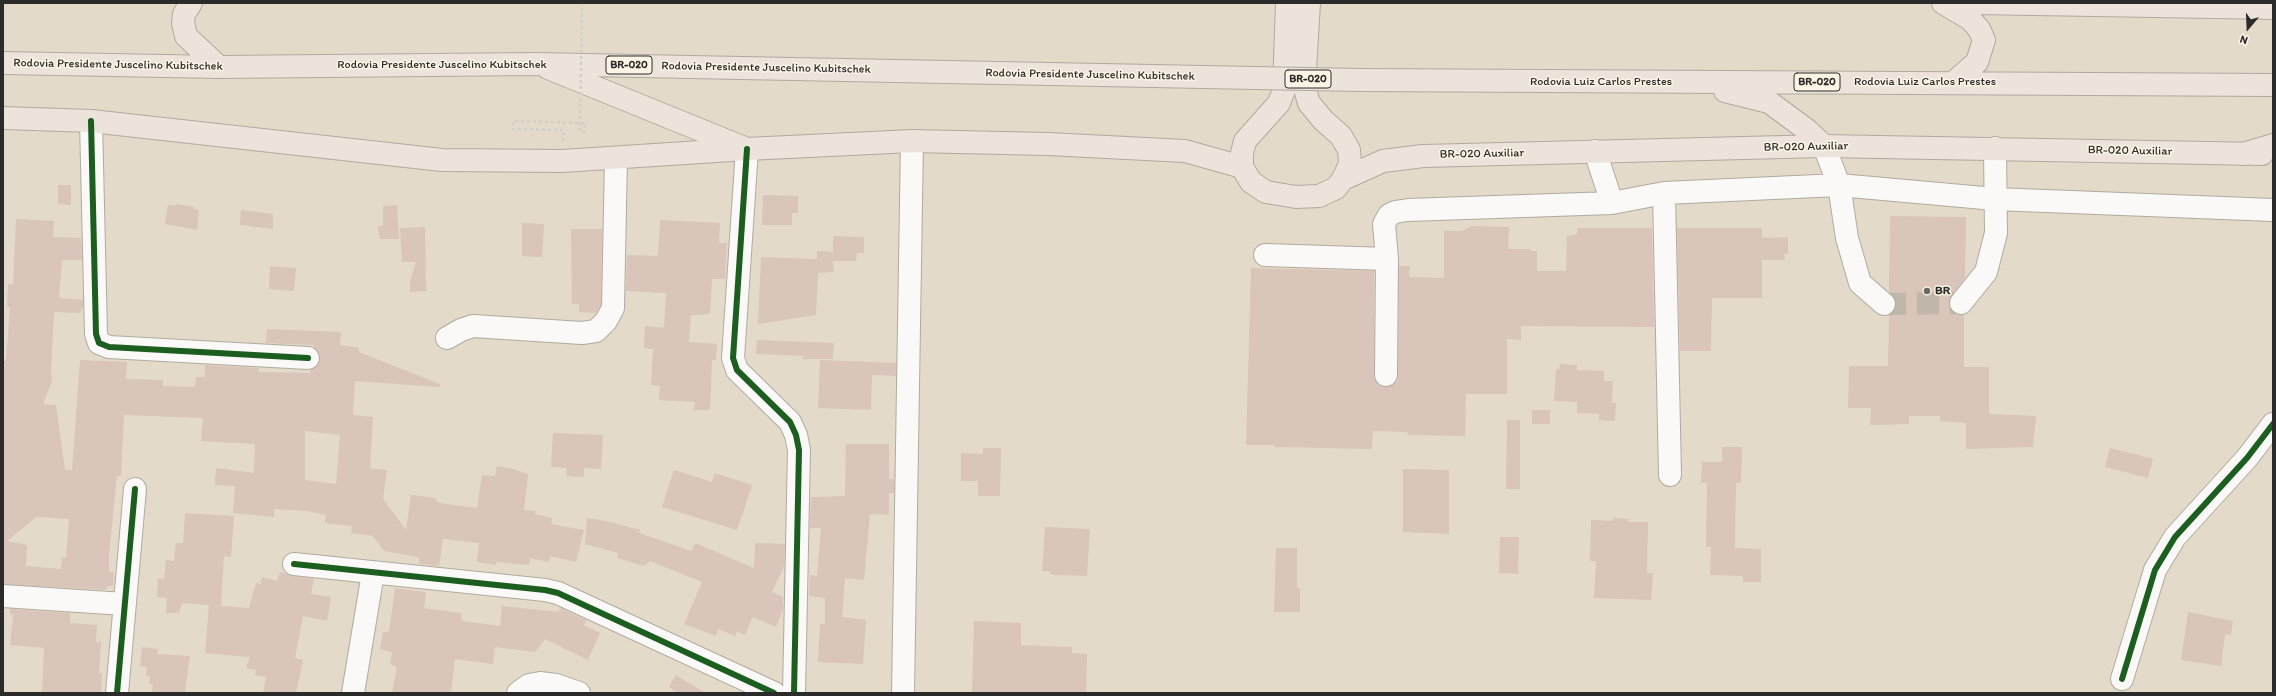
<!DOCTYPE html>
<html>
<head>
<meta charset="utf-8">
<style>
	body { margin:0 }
	#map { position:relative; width:2276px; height:696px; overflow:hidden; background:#e4dac9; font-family:Itim,sans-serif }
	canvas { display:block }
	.frame { position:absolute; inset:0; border:4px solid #2b2b2b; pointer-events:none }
	.north { position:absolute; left:2228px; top:8px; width:40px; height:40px; -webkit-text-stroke:3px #fcf5e5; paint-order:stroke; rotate:199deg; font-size:11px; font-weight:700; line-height:16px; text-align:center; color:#2b2b2b }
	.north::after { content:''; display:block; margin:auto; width:14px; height:18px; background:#2b2b2b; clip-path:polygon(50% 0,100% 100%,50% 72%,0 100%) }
</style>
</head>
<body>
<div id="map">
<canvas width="2276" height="696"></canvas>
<div class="frame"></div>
<div class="north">N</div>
</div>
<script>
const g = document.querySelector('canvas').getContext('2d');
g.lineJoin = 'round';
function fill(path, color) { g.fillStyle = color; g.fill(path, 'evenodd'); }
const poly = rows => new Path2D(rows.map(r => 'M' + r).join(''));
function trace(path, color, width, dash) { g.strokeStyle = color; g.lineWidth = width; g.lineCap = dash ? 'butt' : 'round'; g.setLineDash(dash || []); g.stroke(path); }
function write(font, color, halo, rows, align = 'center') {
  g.font = font + ' Itim,sans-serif'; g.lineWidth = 3; g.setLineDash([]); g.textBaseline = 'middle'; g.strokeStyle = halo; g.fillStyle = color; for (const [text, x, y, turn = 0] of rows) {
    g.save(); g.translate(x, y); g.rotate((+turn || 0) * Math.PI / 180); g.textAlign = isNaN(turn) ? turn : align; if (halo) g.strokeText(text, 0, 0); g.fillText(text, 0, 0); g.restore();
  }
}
fill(poly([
	[58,185,71,185,71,205,58,204],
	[763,195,798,196,798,213,792,213,792,225,762,225],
	[176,204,194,207,194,209,199,210,197,230,165,224,168,205,176,206],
	[397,205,399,239,380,239,378,226,383,226,383,206],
	[241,210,273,214,273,229,240,225],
	[1890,216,1966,217,1965,278,1949,301,1953,312,1964,315,1964,367,1989,367,1989,414,2036,416,2033,447,1966,449,1966,423,1940,421,1940,416,1909,416,1909,424,1870,425,1871,408,1848,408,1849,366,1888,366,1889,315,1896,306,1896,300,1889,292],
	[16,219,54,221,53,237,81,238,82,260,62,260,59,298,83,300,83,307,80,313,54,312,51,370,52,381,43,404,56,405,65,470,72,470,80,360,127,362,126,379,163,380,163,386,195,387,196,377,205,377,205,365,259,368,258,372,310,373,310,370,318,365,320,359,319,353,313,345,266,343,267,329,341,332,340,345,359,348,359,352,440,384,439,387,355,381,353,415,373,417,370,468,387,470,383,499,406,530,411,495,436,498,436,501,439,501,439,503,477,508,482,475,495,476,497,466,509,468,528,474,524,510,535,511,535,514,552,518,551,524,584,530,576,562,550,556,549,562,530,558,529,565,496,562,496,565,477,562,479,543,443,539,439,566,419,564,419,557,384,551,373,536,351,533,352,526,325,523,326,515,307,511,274,509,274,517,233,513,235,486,215,485,216,468,254,473,255,444,201,441,203,418,124,415,121,476,117,476,109,554,109,572,114,572,113,586,108,586,106,590,3,584,3,361,6,361,10,307,7,307,8,284,13,285],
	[305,431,340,435,336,484,305,480],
	[36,517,69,519,66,558,62,558,61,569,26,566,27,545,7,541],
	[660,220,720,223,719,243,727,243,725,279,712,279,710,314,691,315,689,342,717,344,716,360,712,360,710,410,694,410,695,402,659,400,660,386,651,385,653,349,644,348,645,326,664,328,666,293,626,291,627,255,658,256],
	[522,223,544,224,542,257,522,256],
	[1472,226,1509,227,1508,249,1530,249,1530,251,1537,251,1537,271,1566,271,1567,236,1577,234,1577,228,1652,228,1654,327,1521,326,1521,340,1507,339,1507,394,1466,394,1465,436,1407,435,1408,432,1373,431,1372,449,1274,447,1274,445,1246,445,1251,268,1374,271,1374,375,1379,386,1386,387,1397,382,1398,375,1399,266,1410,266,1409,277,1444,278,1444,231,1461,231],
	[425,227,426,291,410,292,410,281,416,262,402,262,400,228],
	[1677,228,1762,228,1762,238,1788,237,1788,254,1784,254,1785,260,1762,260,1762,298,1712,298,1711,351,1680,351],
	[571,229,602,229,601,305,596,313,579,312,579,304,572,304],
	[833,236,864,237,864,253,857,253,856,261,833,261,834,272,818,273,816,315,758,324,761,257,817,259,817,251,833,252],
	[270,266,296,268,294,291,269,289],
	[757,340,834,343,833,359,803,359,803,356,756,354],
	[820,360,896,363,896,376,872,375,871,410,818,408],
	[1560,364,1577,365,1577,370,1604,371,1604,381,1613,381,1612,403,1616,403,1615,421,1599,420,1599,414,1577,413,1577,402,1554,401,1556,369,1559,369],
	[1532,410,1550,410,1550,424,1532,424],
	[1507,420,1520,420,1520,489,1506,489],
	[553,433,603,435,601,469,584,468,584,477,566,476,567,468,551,467],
	[846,444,889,444,889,479,894,479,894,493,889,493,889,515,870,514,864,580,845,578,842,617,866,620,863,664,818,662,820,624,825,624,825,598,809,596,810,575,817,576,821,528,810,528,811,497,845,496],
	[1722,447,1742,447,1741,483,1736,483,1735,548,1761,549,1761,582,1743,582,1743,576,1710,575,1711,547,1706,547,1707,483,1701,483,1702,462,1722,462],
	[983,448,1001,448,1000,496,978,496,978,481,961,481,961,453,983,454],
	[2110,448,2153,459,2148,478,2105,467],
	[1403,469,1449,470,1449,534,1403,532],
	[674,470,712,482,715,473,752,485,737,530,662,507],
	[185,513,234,516,231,557,224,556,221,606,182,603,179,613,166,613,167,598,157,597,158,578,164,580,166,560,174,561,176,543,183,543],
	[587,518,610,522,640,530,639,533,691,551,695,543,754,568,755,543,785,544,784,566,772,592,783,597,783,609,776,627,753,617,745,635,737,631,735,636,718,629,716,636,684,624,702,582,650,561,644,566,617,558,618,553,585,544],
	[1613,518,1629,519,1628,522,1648,522,1647,573,1653,573,1651,600,1594,598,1596,561,1590,561,1591,520,1613,521],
	[1045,527,1090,529,1087,576,1052,575,1048,571,1042,571],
	[1500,537,1519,537,1518,574,1499,573],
	[1276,548,1297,548,1297,588,1300,588,1300,612,1274,612],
	[280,572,293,576,314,579,311,594,331,597,327,621,303,616,295,658,303,660,296,693,263,693,266,677,255,675,256,670,246,668,250,657,205,653,209,605,249,608,256,583,261,584,262,577,277,581],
	[395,588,426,592,424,608,461,613,462,621,500,626,502,606,558,612,560,608,586,620,584,625,600,633,588,660,545,639,535,652,495,647,493,664,455,659,451,693,392,693,397,667,390,664,392,652,380,649,383,632,389,632],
	[10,609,70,613,70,623,97,625,96,642,101,642,99,673,102,673,101,693,42,693,44,648,10,645,13,615,10,614],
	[2188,612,2233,621,2231,635,2225,634,2221,666,2181,660],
	[974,621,1021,623,1021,645,1072,647,1072,653,1087,654,1086,693,972,693],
	[142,647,158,649,157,654,190,656,185,693,152,693,153,684,149,684,150,676,146,675,147,667,140,666],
	[676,675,682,679,706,693,678,693,669,687]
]), '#d9c5b9');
trace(poly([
	[1884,304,1961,303]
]), '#bfb7a9', 22, [22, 11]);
const minor = poly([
	[91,121,96,334,99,343,109,347,308,358],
	[1824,146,1839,185,1847,238,1860,283,1884,304],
	[747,149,733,358,737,370,790,422,796,435,799,450,794,693],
	[1595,151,1612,203,1664,193,1839,185,1995,199,2273,210],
	[1664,193,1670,475],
	[1265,255,1387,259],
	[1961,303,1986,272,1996,233,1995,148],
	[447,338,461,330,473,326,582,333,596,331,606,321,613,308,616,158],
	[1386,375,1387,259,1384,224,1389,215,1395,212,1408,210,1612,203],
	[294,564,545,590,558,593,774,693],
	[3,596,124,604],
	[2122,679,2155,570,2175,537,2247,458,2273,424],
	[117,693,135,489],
	[353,693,373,573],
	[518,693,529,685,540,683,556,685,579,693],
	[903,693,912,141]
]);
const major = poly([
	[1287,3,1284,90,1279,103,1245,141,1242,153,1242,167,1251,182,1266,192,1296,197,1319,196,1336,188,1343,179,1350,164,1349,150,1341,136,1323,120,1309,103,1304,86,1309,3],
	[3,118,91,121,442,160,562,161,747,149,912,141,1048,144,1185,151,1242,167],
	[1343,179,1383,161,1423,156,1824,146,2262,154]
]);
const highway = poly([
	[191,3,184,14,183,23,186,36,219,67],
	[1943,3,1970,19,1979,29,1984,40,1977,62,1954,82],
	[1975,3,2273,8],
	[3,63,219,67,536,64,1255,78],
	[548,68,747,149],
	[1361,80,2273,85],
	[1725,91,1769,102,1807,130,1824,146],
	[2243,154,2273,145]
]);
trace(minor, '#b0aa9f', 24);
trace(major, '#b0aa9f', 24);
trace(highway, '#b0aa9f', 24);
trace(poly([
	[563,141,564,130,513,129,513,121,585,123,584,132,580,131]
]), '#d1cfcb', 2.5, [3, 3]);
trace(minor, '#fbf9f7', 22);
trace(major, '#ece3da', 22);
trace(highway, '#ece3da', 22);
const highwayBridge = poly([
	[1255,78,1361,80]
]);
trace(highwayBridge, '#b0aa9f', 24, []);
trace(poly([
	[580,131,582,3]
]), '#d1cfcb', 2.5, [3, 3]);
trace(highwayBridge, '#ece3da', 22);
trace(poly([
	[91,121,96,334,99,343,109,347,308,358],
	[747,149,733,358,737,370,790,422,796,435,799,450,794,693],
	[294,564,545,590,558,593,774,693],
	[2122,679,2155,570,2175,537,2247,458,2273,424],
	[117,693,135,489]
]), '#1b5e20', 6);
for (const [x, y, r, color] of [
	[1927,291,4,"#6c6862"]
]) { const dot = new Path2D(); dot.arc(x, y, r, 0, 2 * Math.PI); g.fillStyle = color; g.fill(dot); trace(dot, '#fcf5e5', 1.5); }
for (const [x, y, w] of [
	[629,65,46],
	[1308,79,46],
	[1817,82,46]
]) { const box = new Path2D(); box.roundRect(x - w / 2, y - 9, w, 18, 3); g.fillStyle = '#fcf5e5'; g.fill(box); trace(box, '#2b2b2b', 1); }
write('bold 11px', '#2b2b2b', null, [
	["BR-020",629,65],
	["BR-020",1308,79],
	["BR-020",1817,82]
]);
write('12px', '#2b2b2b', '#fcf5e5', [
	["Rodovia Presidente Juscelino Kubitschek",118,65,1],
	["Rodovia Presidente Juscelino Kubitschek",442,65],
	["Rodovia Presidente Juscelino Kubitschek",766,68,1],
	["Rodovia Presidente Juscelino Kubitschek",1090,75,1],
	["Rodovia Luiz Carlos Prestes",1601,82],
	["Rodovia Luiz Carlos Prestes",1925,82],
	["BR-020 Auxiliar",1806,147,-1],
	["BR-020 Auxiliar",2130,151,1],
	["BR-020 Auxiliar",1482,154,-1]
]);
write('bold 12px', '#2b2b2b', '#fcf5e5', [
	["BR",1935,291]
], 'left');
</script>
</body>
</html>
